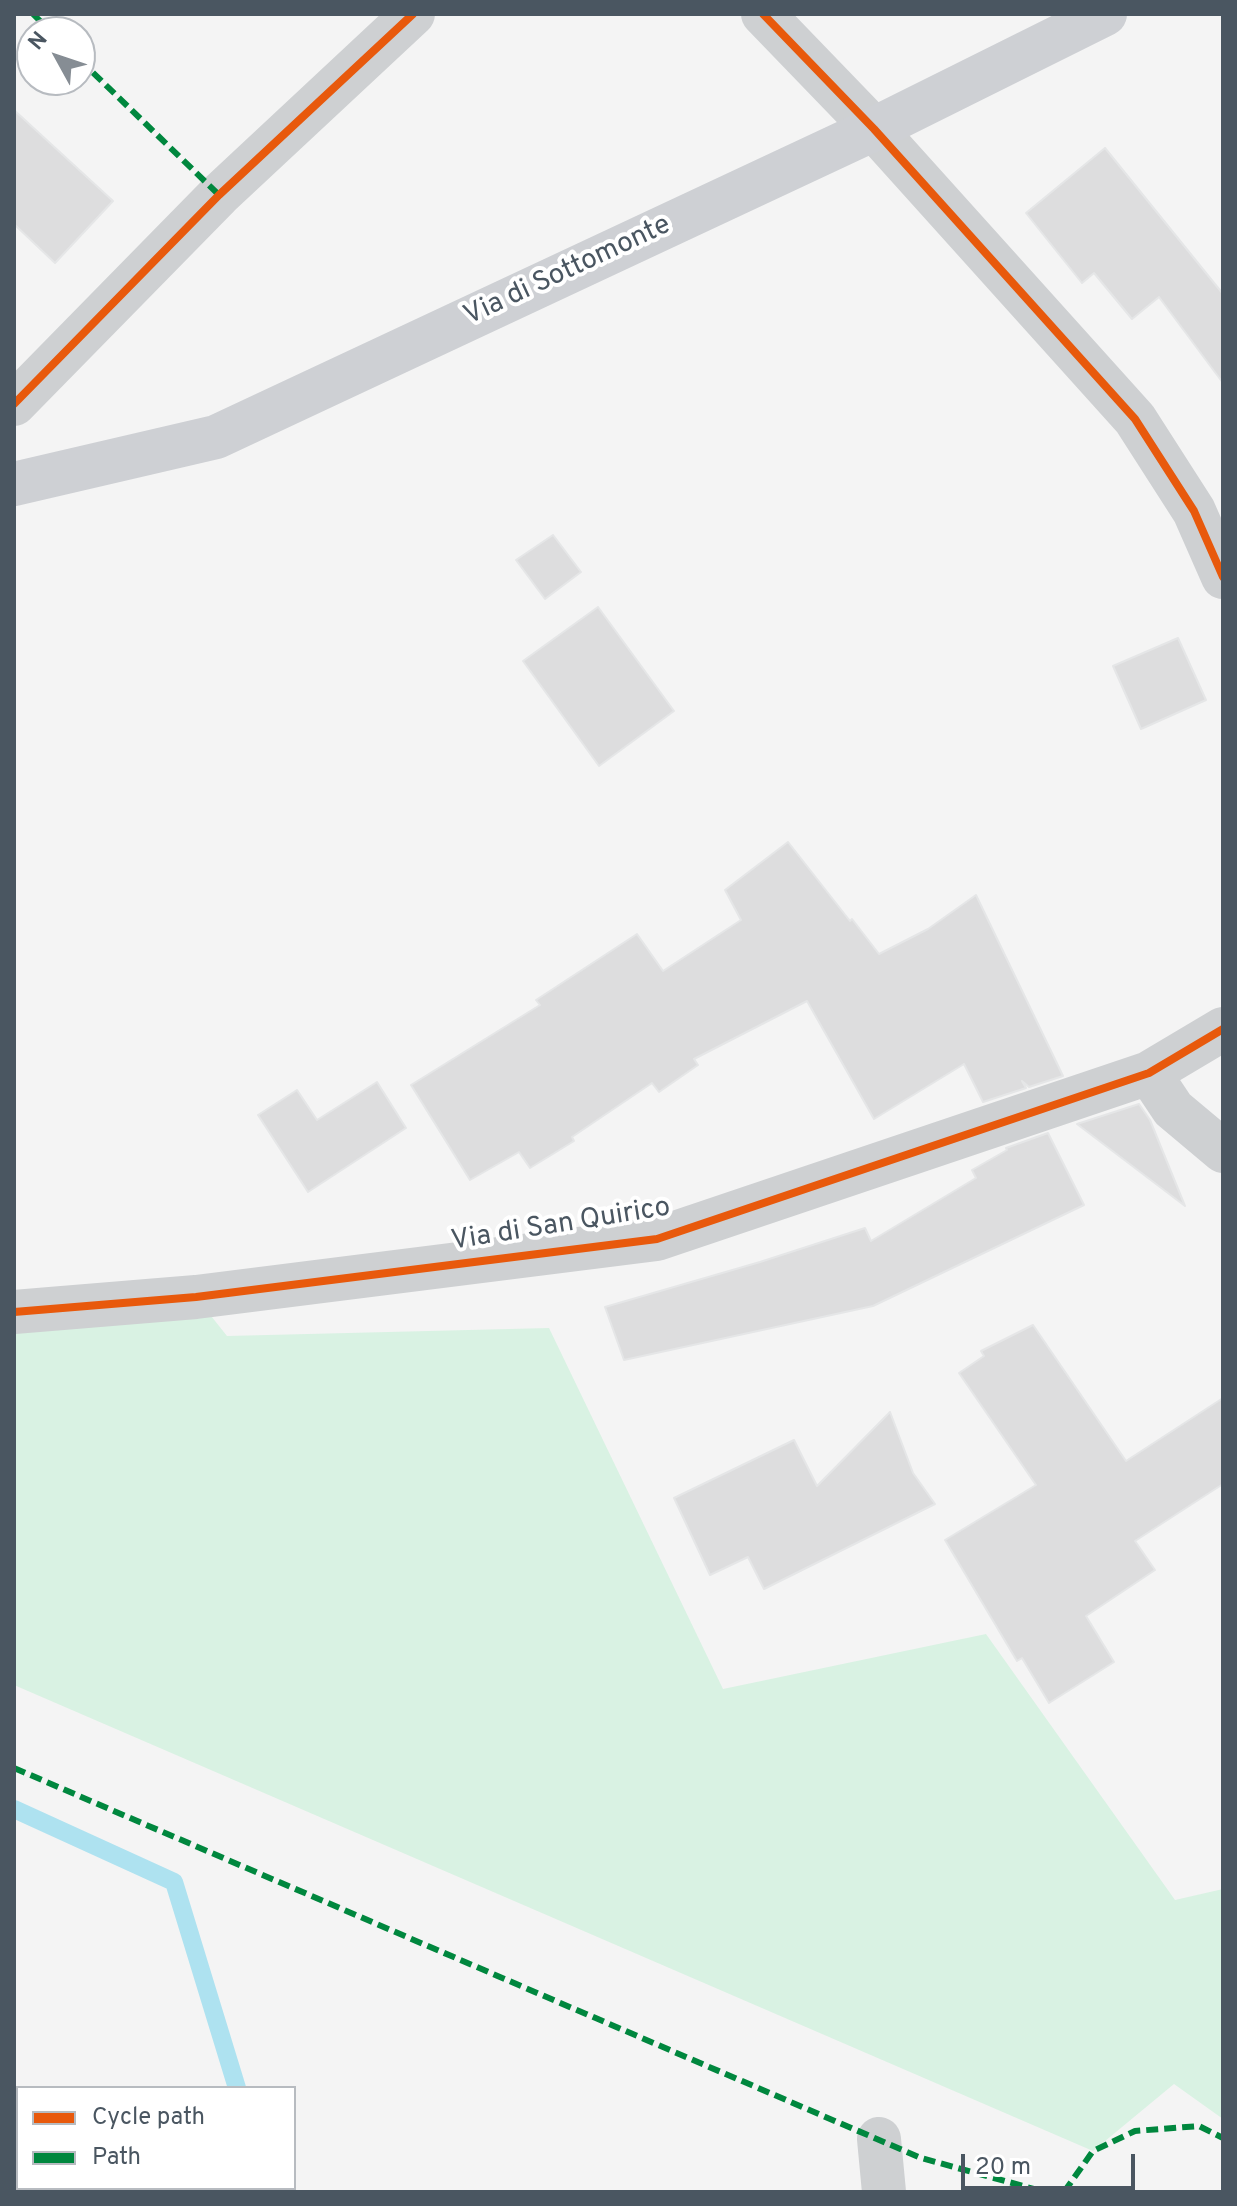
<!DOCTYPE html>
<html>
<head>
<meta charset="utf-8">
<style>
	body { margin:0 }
	#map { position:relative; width:1237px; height:2206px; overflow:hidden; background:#f4f4f4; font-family:Overpass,sans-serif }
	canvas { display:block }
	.frame { position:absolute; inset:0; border:16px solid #4a5661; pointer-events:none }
	.legend { position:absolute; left:16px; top:2086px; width:280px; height:104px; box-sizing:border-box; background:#fff; border:2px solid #b7bbc0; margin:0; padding:10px 14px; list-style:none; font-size:24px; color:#4a5661 }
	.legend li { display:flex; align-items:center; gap:16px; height:40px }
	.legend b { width:40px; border:2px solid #b7bbc0 }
	.north { position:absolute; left:16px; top:16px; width:80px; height:80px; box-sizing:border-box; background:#fff; border:2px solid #b7bbc0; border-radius:50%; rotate:310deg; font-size:22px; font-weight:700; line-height:32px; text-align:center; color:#4a5661 }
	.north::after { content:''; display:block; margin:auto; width:28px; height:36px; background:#868d94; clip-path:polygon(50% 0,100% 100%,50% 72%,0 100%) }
	.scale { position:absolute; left:961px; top:2154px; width:174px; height:36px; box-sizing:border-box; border:4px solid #4a5661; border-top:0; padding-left:10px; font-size:24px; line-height:28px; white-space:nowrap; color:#4a5661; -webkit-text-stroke:6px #fff; paint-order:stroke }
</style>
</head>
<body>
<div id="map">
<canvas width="1237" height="2206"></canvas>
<div class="frame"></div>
<ul class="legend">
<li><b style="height:10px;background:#e8590c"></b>Cycle path</li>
<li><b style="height:10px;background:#00873e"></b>Path</li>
</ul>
<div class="north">N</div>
<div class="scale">20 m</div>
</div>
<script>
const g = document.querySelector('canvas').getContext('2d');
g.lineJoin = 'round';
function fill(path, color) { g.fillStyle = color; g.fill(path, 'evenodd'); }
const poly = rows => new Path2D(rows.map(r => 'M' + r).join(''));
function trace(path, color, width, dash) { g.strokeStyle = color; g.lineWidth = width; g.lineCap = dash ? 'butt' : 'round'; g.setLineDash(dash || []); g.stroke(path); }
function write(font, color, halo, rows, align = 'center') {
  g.font = font + ' Overpass,sans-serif'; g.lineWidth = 8; g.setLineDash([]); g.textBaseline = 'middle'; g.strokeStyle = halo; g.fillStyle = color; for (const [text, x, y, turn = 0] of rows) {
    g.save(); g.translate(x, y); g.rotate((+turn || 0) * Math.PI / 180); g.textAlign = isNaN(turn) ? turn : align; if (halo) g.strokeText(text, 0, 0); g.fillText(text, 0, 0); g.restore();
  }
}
fill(poly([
	[196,1297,227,1336,549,1328,723,1689,986,1634,1175,1900,1223,1889,1223,2119,1174,2084,1093,2151,14,1685,14,1332]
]), '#d9f2e3');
trace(poly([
	[14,1809,174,1882,237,2088],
	[267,2188,268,2192]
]), '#aee2f0', 18);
const building = poly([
	[14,110,113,201,55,263,14,224,14,110],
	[1105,148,1223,294,1223,383,1159,297,1132,319,1094,273,1082,283,1026,213,1105,148],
	[553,535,581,572,545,599,516,560,553,535],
	[598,607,674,711,599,766,523,661,598,607],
	[1178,638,1206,700,1141,729,1113,666,1178,638],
	[788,842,850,921,852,919,879,954,928,929,976,895,1063,1076,1029,1087,1022,1081,1026,1088,983,1102,964,1064,874,1119,807,1001,694,1059,698,1065,659,1092,652,1083,572,1137,574,1141,530,1168,519,1152,470,1180,411,1085,540,1005,536,1000,637,934,663,971,741,920,725,890,788,842],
	[377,1082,406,1128,308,1192,258,1115,297,1090,317,1120,377,1082],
	[1139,1104,1150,1120,1185,1206,1077,1124,1139,1104],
	[1048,1133,1084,1205,873,1306,624,1360,605,1307,760,1262,865,1228,871,1241,976,1178,972,1170,1007,1150,1006,1148,1048,1133],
	[1033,1325,1126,1461,1223,1398,1223,1484,1135,1541,1155,1570,1086,1616,1114,1662,1049,1703,1022,1658,1017,1661,945,1540,1036,1485,959,1373,984,1356,981,1351,1033,1325],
	[890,1412,913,1473,935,1504,764,1589,748,1557,710,1575,674,1498,794,1440,817,1486,890,1412]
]);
fill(building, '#ddddde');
trace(building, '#e5e6e7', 2);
trace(poly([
	[763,14,874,129,1135,419,1194,511,1223,577],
	[14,404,219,195,413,14],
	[1149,1073,1173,1109,1223,1151],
	[14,1312,196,1297,657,1239,1149,1073,1223,1029],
	[879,2139,884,2192]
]), '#ced0d2', 44);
trace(poly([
	[14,484,216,437,874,129,1105,14]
]), '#ced0d4', 44);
trace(poly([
	[33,14,51,32],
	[80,60,219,195],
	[14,1768,921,2158,1045,2192],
	[1064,2192,1093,2151,1135,2131,1199,2126,1223,2138]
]), '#00873e', 6, [12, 6]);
trace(poly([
	[763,14,874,129,1135,419,1194,511,1223,577],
	[14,404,219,195,413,14],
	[14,1312,196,1297,657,1239,1149,1073,1223,1029]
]), '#e8590c', 8);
write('28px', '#4a5661', '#fff', [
	["Via di Sottomonte",568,272,-25],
	["Via di San Quirico",561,1226,-9]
]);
</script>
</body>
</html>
